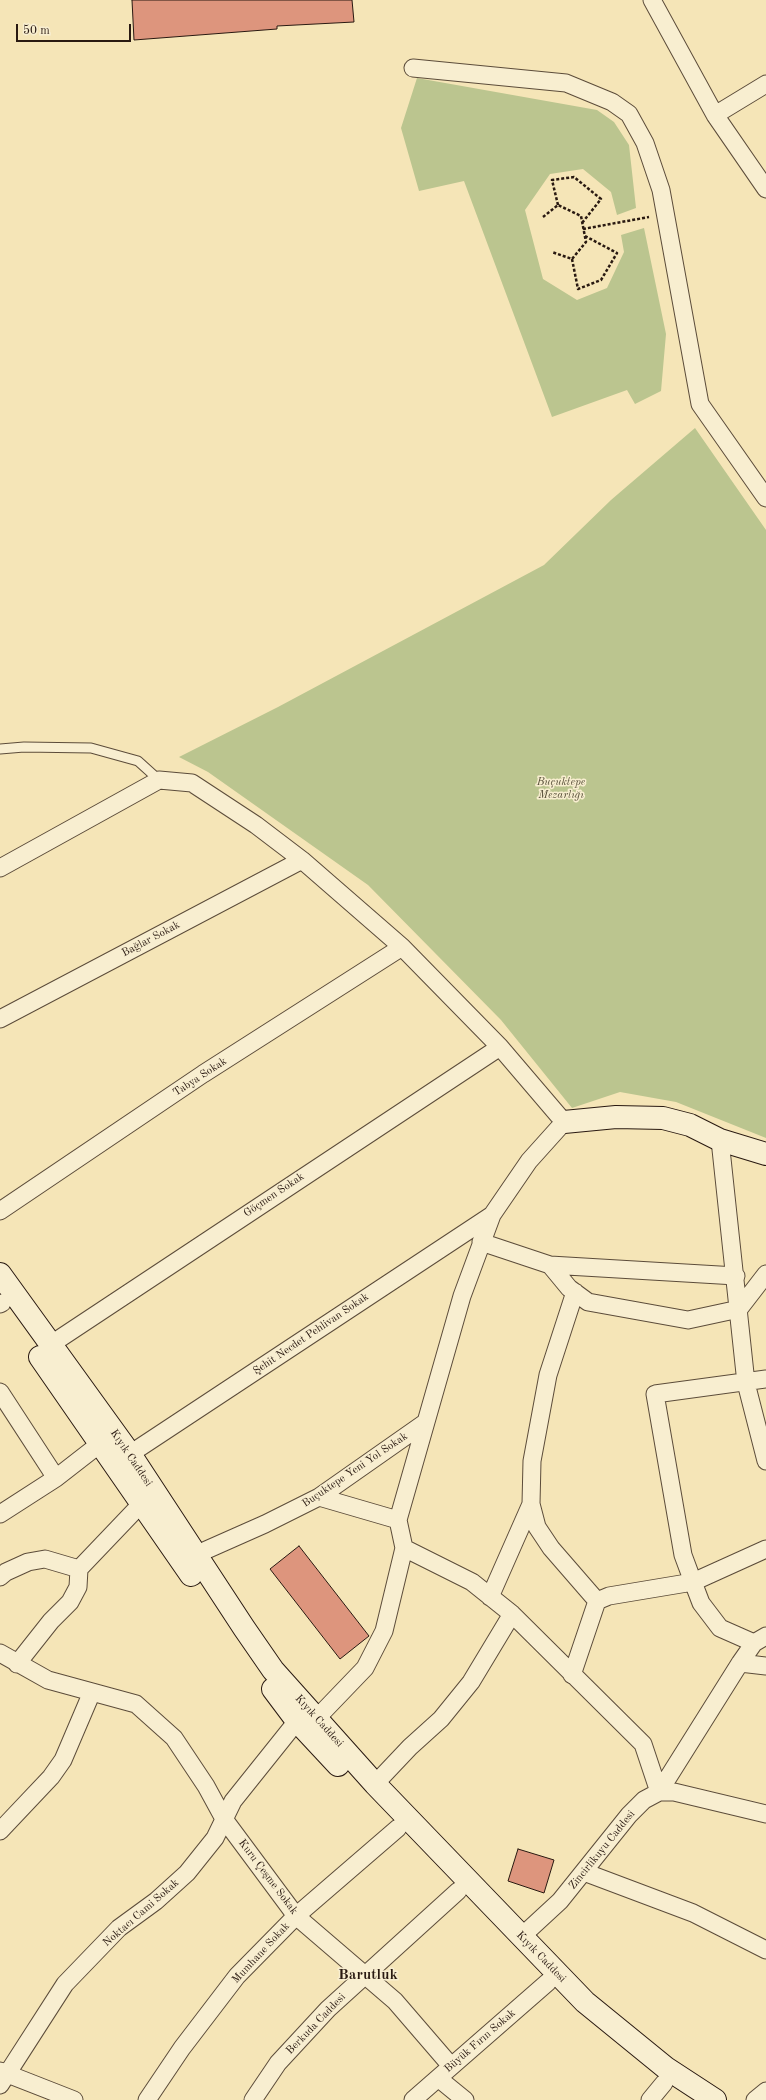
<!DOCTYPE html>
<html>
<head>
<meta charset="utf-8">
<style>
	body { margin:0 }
	#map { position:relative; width:766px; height:2100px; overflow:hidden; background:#f5e5b7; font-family:"Old Standard TT",serif }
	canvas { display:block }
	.scale { position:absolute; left:16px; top:24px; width:115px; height:18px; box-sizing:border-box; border:2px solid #291911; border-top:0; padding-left:5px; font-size:12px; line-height:14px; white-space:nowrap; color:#291911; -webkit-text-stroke:3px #f8eed0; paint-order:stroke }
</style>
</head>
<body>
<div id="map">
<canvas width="766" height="2100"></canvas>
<div class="scale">50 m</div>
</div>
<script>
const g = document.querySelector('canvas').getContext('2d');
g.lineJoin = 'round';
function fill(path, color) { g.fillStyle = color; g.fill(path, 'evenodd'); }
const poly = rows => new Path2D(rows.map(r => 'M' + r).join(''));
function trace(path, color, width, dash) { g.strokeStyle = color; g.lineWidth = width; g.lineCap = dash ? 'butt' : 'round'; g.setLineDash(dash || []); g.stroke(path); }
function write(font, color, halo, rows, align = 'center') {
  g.font = font + ' "Old Standard TT",serif'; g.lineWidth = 3; g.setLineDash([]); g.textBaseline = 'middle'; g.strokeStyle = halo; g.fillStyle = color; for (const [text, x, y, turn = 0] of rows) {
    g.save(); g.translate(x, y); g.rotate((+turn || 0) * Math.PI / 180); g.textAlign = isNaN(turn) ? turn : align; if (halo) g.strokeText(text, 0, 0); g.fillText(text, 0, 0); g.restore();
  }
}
fill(poly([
	[417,78,597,110,614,122,629,145,636,208,617,215,611,192,583,169,550,174,525,210,543,279,577,300,607,288,624,252,621,235,644,228,666,334,661,391,635,404,627,390,552,417,464,181,419,191,401,128],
	[695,428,766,530,766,1138,676,1102,620,1092,572,1108,501,1020,368,885,208,772,179,757,278,707,544,565,611,500]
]), '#bbc58f');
const building = poly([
	[132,0,352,0,354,22,277,26,277,29,134,40,132,0],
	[299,1546,369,1636,340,1659,270,1569,299,1546],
	[518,1849,554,1860,544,1893,508,1881,518,1849]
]);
fill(building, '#dd957d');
trace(building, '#291911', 1);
const service = poly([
	[0,749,24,747,91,748,138,761,159,780]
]);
const minor = poly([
	[652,0,715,115,766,189],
	[413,68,566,83,612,102,629,114,645,143,661,190,700,404,766,498],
	[715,115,766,84],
	[0,868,159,780,192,783,256,825,302,860,402,947,500,1047,564,1122,529,1161,492,1215,462,1296,398,1520,404,1548,384,1631,365,1668,316,1719],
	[0,1019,302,860],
	[720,1140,746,1383,766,1461],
	[0,1211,203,1074,402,947],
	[481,1242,550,1265,569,1288,588,1302,688,1320,739,1309,766,1274],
	[550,1265,736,1276],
	[575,1292,548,1375,532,1461,531,1504,537,1527,551,1548,597,1601],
	[0,1304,2,1303],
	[50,1345,500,1047],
	[0,1392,56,1478],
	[130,1454,492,1215],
	[319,1497,398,1520],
	[0,1514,56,1478,101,1443],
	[404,1548,472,1582,512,1614,643,1744,659,1792,740,1663,754,1643,766,1636],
	[195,1555,265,1524,319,1497,426,1422],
	[0,1577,6,1572,28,1562,45,1559,79,1569,142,1503],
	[490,1597,531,1504],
	[754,1643,720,1628,701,1603,693,1582,683,1555,655,1394,766,1379],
	[0,1653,48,1680,136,1704,174,1738,206,1786,224,1819,296,1916,395,2001,451,2066],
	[740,1663,766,1666],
	[17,1664,51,1621,70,1602,78,1587,79,1569],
	[572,1675,597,1601,609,1596,693,1582,766,1549],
	[375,1784,410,1747,441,1719,471,1682,512,1614],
	[0,1831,51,1777,63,1760,92,1692],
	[584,1872,693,1913,766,1950],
	[521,1937,560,1901,629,1815,644,1800,659,1792,674,1792,766,1814],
	[0,2071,74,2100],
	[438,2078,465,2100],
	[0,2085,65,1984,119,1928,156,1901,187,1873,215,1838,233,1801,297,1721],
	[147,2100,182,2048,237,1976,296,1916,398,1828],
	[253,2100,278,2063,328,2009,458,1891],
	[413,2100,548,1982],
	[650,2100,664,2083],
	[755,2100,766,2091]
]);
const secondary = poly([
	[564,1122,616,1117,663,1118,690,1125,720,1140,766,1154],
	[0,1274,130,1454,244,1628,273,1670,375,1784,585,2002,666,2068,715,2100],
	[40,1357,191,1575],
	[273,1689,297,1721,338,1765]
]);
trace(service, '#5c4c3a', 11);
trace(minor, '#5c4c3a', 19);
trace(secondary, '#291911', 24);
trace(poly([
	[558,205,552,180,574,177,601,199,582,223],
	[543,217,558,205,581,216,586,242,572,259,552,252],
	[583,229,649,217],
	[572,259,578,289,601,280,617,253,585,236]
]), '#291911', 2.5, [3, 2]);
trace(service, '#f8eed0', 9);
trace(minor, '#f8eed0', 17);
trace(secondary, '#f8eed0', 22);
write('italic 11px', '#554d37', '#f8eed0', [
	["Buçuktepe",561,782],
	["Mezarlığı",561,795]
]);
write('11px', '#291911', '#f8eed0', [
	["Bağlar Sokak",151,939,-28],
	["Tabya Sokak",200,1077,-33],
	["Göçmen Sokak",274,1195,-34],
	["Şehit Necdet Pehlivan Sokak",311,1334,-34],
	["Kıyık Caddesi",131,1458,56],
	["Buçuktepe Yeni Yol Sokak",355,1470,-34],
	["Kıyık Caddesi",319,1721,48],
	["Zincirlikuyu Caddesi",602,1850,-51],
	["Kuru Çeşme Sokak",268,1877,53],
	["Noktacı Cami Sokak",141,1913,-41],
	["Mumhane Sokak",261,1953,-47],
	["Kıyık Caddesi",541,1957,46],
	["Berkuda Caddesi",316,2024,-46],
	["Büyük Fırın Sokak",480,2041,-41]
]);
write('bold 15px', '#291911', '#f8eed0', [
	["Barutluk",368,1975]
]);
</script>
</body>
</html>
